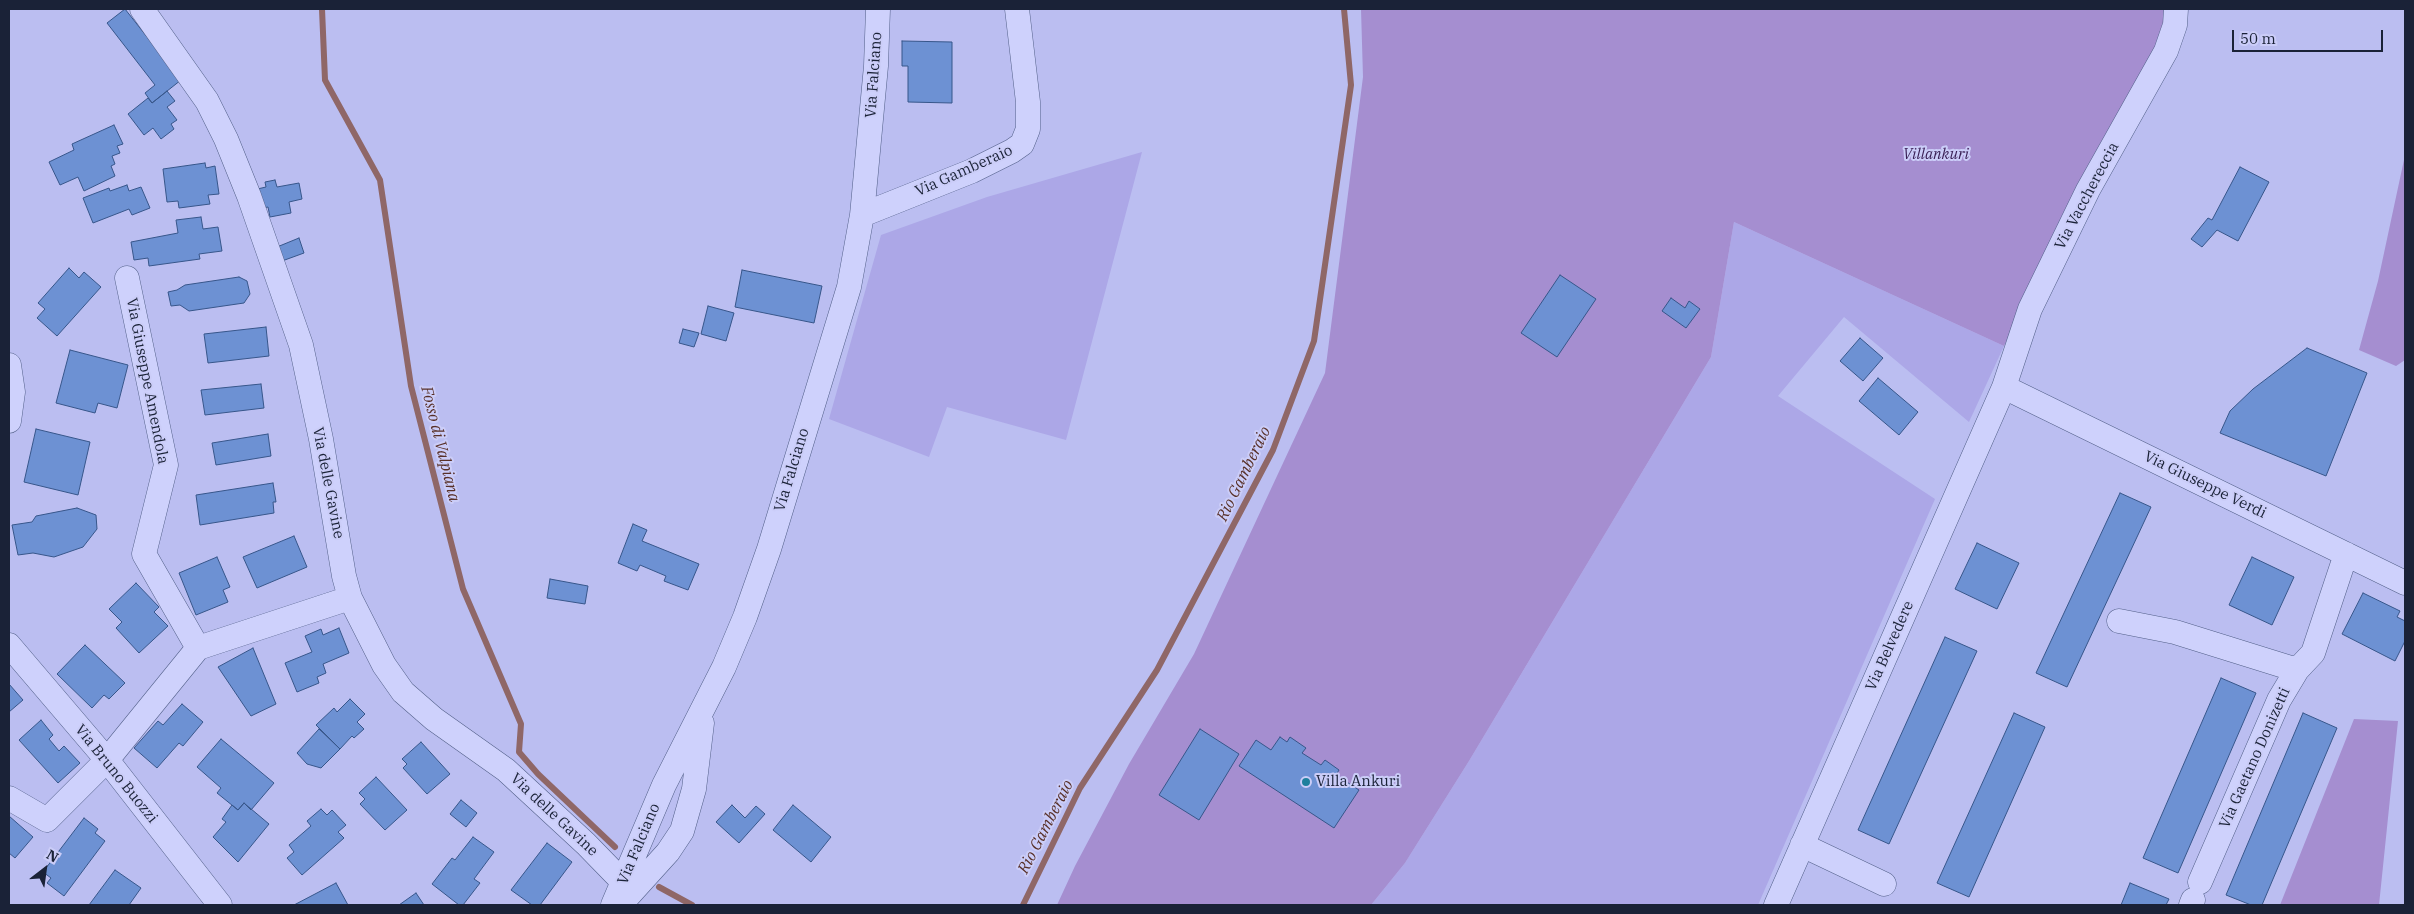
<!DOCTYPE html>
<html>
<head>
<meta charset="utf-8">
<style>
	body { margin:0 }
	#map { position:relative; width:2414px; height:914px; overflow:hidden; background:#bbbef1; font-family:"IBM Plex Serif",serif }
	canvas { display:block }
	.frame { position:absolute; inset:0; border:10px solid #1a2237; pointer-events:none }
	.north { position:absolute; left:20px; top:844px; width:50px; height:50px; -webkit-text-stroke:4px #cbcdf8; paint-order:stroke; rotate:30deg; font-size:14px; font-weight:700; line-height:20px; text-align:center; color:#1a2237 }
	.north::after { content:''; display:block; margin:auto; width:18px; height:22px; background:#1a2237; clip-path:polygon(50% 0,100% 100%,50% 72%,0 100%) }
	.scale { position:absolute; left:2232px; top:30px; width:151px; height:22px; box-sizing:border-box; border:2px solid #1a2237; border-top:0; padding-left:6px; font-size:15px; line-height:18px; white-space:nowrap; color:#1a2237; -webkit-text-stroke:4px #cbcdf8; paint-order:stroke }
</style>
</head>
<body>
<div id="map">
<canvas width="2414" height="914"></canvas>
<div class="frame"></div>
<div class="north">N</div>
<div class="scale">50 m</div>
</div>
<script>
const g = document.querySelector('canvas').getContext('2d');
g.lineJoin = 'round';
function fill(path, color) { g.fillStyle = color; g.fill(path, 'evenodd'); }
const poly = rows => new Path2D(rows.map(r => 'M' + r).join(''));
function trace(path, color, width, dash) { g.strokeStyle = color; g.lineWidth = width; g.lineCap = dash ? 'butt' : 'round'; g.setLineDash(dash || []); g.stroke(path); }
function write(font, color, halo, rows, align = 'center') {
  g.font = font + ' "IBM Plex Serif",serif'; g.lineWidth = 4; g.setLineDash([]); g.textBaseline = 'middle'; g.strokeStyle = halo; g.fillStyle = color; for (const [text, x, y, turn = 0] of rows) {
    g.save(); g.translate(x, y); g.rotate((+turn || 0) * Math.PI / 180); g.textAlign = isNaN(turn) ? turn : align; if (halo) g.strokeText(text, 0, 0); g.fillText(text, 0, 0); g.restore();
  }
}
fill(poly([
	[1142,152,1066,440,947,407,929,457,829,419,881,235,987,197],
	[1734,222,2004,346,1969,422,1844,317,1778,396,1935,499,1758,905,1371,905,1405,863,1469,761,1711,357]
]), '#aca7e7');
fill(poly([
	[1361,9,2167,9,2166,25,2004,346,1734,222,1711,357,1469,761,1405,863,1371,905,1057,905,1075,866,1129,764,1194,654,1325,373,1363,77],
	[2405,155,2405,360,2396,366,2359,350,2378,281],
	[2354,719,2398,721,2379,905,2280,905]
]), '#a58ed0');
trace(poly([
	[322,9,325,80,380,180,411,386,463,589,521,724,519,752,538,774,615,847],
	[659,887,692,905],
	[1023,905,1080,788,1157,670,1273,450,1314,341,1351,85,1344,9]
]), '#8f6767', 6);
const building = poly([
	[125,9,181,80,152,103,145,93,155,85,107,23,125,9],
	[902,41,952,42,952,103,908,102,908,66,902,66,902,41],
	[167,91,175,101,167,107,177,120,171,124,174,129,161,139,153,128,144,135,128,114,148,98,152,103,167,91],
	[114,125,123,144,117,146,120,153,112,156,115,164,111,166,115,176,84,191,78,177,60,185,49,162,74,150,72,144,114,125],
	[205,163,206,168,215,166,219,194,208,195,210,204,179,208,178,201,167,202,163,169,205,163],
	[2240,167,2269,182,2238,241,2217,230,2202,247,2191,239,2208,218,2212,220,2240,167],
	[275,180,277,187,299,183,302,199,289,202,291,213,270,217,268,207,257,209,253,190,266,187,265,182,275,180],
	[127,185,129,191,141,187,150,208,132,215,129,209,93,223,83,198,109,188,110,191,127,185],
	[201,217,203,229,218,227,222,251,199,254,200,259,149,266,148,258,134,260,131,242,178,233,176,220,201,217],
	[299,238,304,253,282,261,277,247,299,238],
	[69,268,79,278,84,272,101,287,57,336,37,318,45,309,38,303,69,268],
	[742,270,822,286,814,323,735,307,742,270],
	[1560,275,1596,299,1557,357,1521,333,1560,275],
	[239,277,247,281,250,294,244,303,189,311,180,305,171,306,168,292,177,290,185,285,239,277],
	[1671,298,1685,308,1689,301,1700,309,1686,328,1662,311,1671,298],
	[708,306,734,313,726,341,701,334,708,306],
	[266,327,269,356,208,363,204,334,266,327],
	[683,329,699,333,694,347,679,343,683,329],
	[1860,338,1883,358,1863,381,1840,361,1860,338],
	[2307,348,2367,373,2326,476,2220,433,2230,411,2253,389,2307,348],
	[70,350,128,365,117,408,98,403,95,413,56,403,70,350],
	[1878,378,1918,412,1899,435,1859,401,1878,378],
	[261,384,264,408,205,415,201,390,261,384],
	[36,429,90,442,78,495,24,482,36,429],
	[268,434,271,456,216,465,212,443,268,434],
	[273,483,276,502,273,502,274,513,200,525,196,495,273,483],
	[2120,493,2151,507,2067,687,2036,673,2120,493],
	[77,508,96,515,97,529,83,547,54,557,33,553,18,555,12,525,32,522,36,516,77,508],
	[633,524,647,530,642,541,699,564,688,590,664,581,666,576,640,565,637,571,618,563,633,524],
	[294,536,307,567,257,588,243,557,294,536],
	[1977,543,2019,563,1997,609,1955,589,1977,543],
	[217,557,230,587,223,590,228,602,196,615,179,573,217,557],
	[2252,557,2294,577,2272,625,2229,605,2252,557],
	[550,579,588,586,585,604,547,598,550,579],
	[136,583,159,607,154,612,168,626,139,653,116,628,122,622,109,609,136,583],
	[2363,593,2400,611,2397,617,2405,621,2405,641,2395,661,2342,634,2363,593],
	[339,628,349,653,323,664,326,673,317,677,319,683,297,692,285,663,312,652,305,636,321,629,323,635,339,628],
	[1945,637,1977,651,1889,844,1858,830,1945,637],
	[85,645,125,683,109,699,104,695,92,708,57,674,85,645],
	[253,648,276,704,251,716,218,667,253,648],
	[2221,678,2256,693,2178,873,2143,858,2221,678],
	[9,684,23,700,9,712,9,684],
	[350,699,365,714,357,722,364,729,354,738,352,736,340,749,316,725,334,708,337,712,350,699],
	[182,704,203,722,183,746,179,743,157,768,134,748,158,721,163,725,182,704],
	[2014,713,2045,727,1969,897,1937,883,2014,713],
	[2303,713,2337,728,2262,905,2251,905,2226,895,2303,713],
	[41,720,53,735,49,739,59,751,64,746,80,763,58,783,19,740,41,720],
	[319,729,340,749,321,768,307,764,297,753,319,729],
	[1200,729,1239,754,1199,820,1159,795,1200,729],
	[1280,737,1287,742,1290,737,1306,748,1302,753,1321,765,1325,760,1339,770,1336,775,1359,790,1334,828,1239,766,1256,740,1271,750,1280,737],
	[221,739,274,783,251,810,244,803,238,810,217,793,221,788,197,767,221,739],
	[421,742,450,774,427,794,403,768,407,764,402,759,421,742],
	[376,777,407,810,385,830,360,804,365,799,359,793,376,777],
	[461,800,477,813,466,827,450,814,461,800],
	[244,803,269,824,238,862,213,837,226,822,222,819,232,805,238,810,244,803],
	[732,805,745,818,756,806,765,814,739,843,716,822,732,805],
	[793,805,831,837,811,862,773,830,793,805],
	[321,809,327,815,332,810,346,825,338,832,344,838,302,875,287,858,294,852,289,845,311,826,307,821,321,809],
	[9,816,33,837,15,858,9,853,9,816],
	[84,818,98,829,95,833,105,841,64,896,47,883,51,878,43,872,84,818],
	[473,837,494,852,474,879,480,883,463,905,459,905,432,884,452,858,455,860,473,837],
	[547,843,572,862,540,905,532,905,511,890,547,843],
	[115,870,141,888,129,905,89,905,115,870],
	[336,883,348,905,294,905,336,883],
	[2130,883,2169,899,2166,905,2121,905,2130,883],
	[416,893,424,905,399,905,416,893]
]);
fill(building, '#6d91d3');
trace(building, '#37568a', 1);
const street = poly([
	[142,9,207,101,226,139,249,196,301,345,321,439,344,576,350,598,384,665,403,692,434,719,506,770,586,844,622,881],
	[862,215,972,171,1012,151,1022,144,1028,129,1028,102,1017,9],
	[127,278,166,465,144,554,198,648],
	[9,365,13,392,9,421],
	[2004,387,2405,583],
	[2119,621,2175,632,2297,670],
	[9,645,107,760,220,905],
	[9,798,47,820,107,760,198,648,350,598],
	[1802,845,1884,884],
	[2200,882,2279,700,2297,670,2313,653,2346,554],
	[613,905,664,785,724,667,745,617,769,549,849,287,862,215,876,66,878,9],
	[620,905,668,852,682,831,694,789,702,723],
	[1776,905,2004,387,2030,309,2088,190,2166,51,2175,25,2176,9],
	[2191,905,2193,900]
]);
trace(street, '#536089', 25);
trace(street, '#ced1fc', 24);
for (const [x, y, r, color] of [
	[1306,782,5,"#1f809d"]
]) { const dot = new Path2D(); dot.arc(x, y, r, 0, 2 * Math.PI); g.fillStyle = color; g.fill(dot); trace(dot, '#cbcdf8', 2); }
write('15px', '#1a2237', '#cbcdf8', [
	["Via Falciano",874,75,-86],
	["Via Gamberaio",964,171,-24],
	["Via Vacchereccia",2087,196,-62],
	["Via Giuseppe Amendola",147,381,79],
	["Via Falciano",792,470,-73],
	["Via delle Gavine",328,483,79],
	["Via Giuseppe Verdi",2205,485,26],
	["Via Belvedere",1890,646,-66],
	["Via Gaetano Donizetti",2255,758,-66],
	["Via Bruno Buozzi",116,774,51],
	["Via delle Gavine",554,815,43],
	["Via Falciano",639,844,-67]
]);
write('italic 15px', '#391f55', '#cbcdf8', [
	["Villankuri",1936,155]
]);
write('15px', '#1a2237', '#cbcdf8', [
	["Villa Ankuri",1316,782]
], 'left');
write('italic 16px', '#583028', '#cbcdf8', [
	["Fosso di Valpiana",440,444,76],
	["Rio Gamberaio",1244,474,-64],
	["Rio Gamberaio",1046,827,-63]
]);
</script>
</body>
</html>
